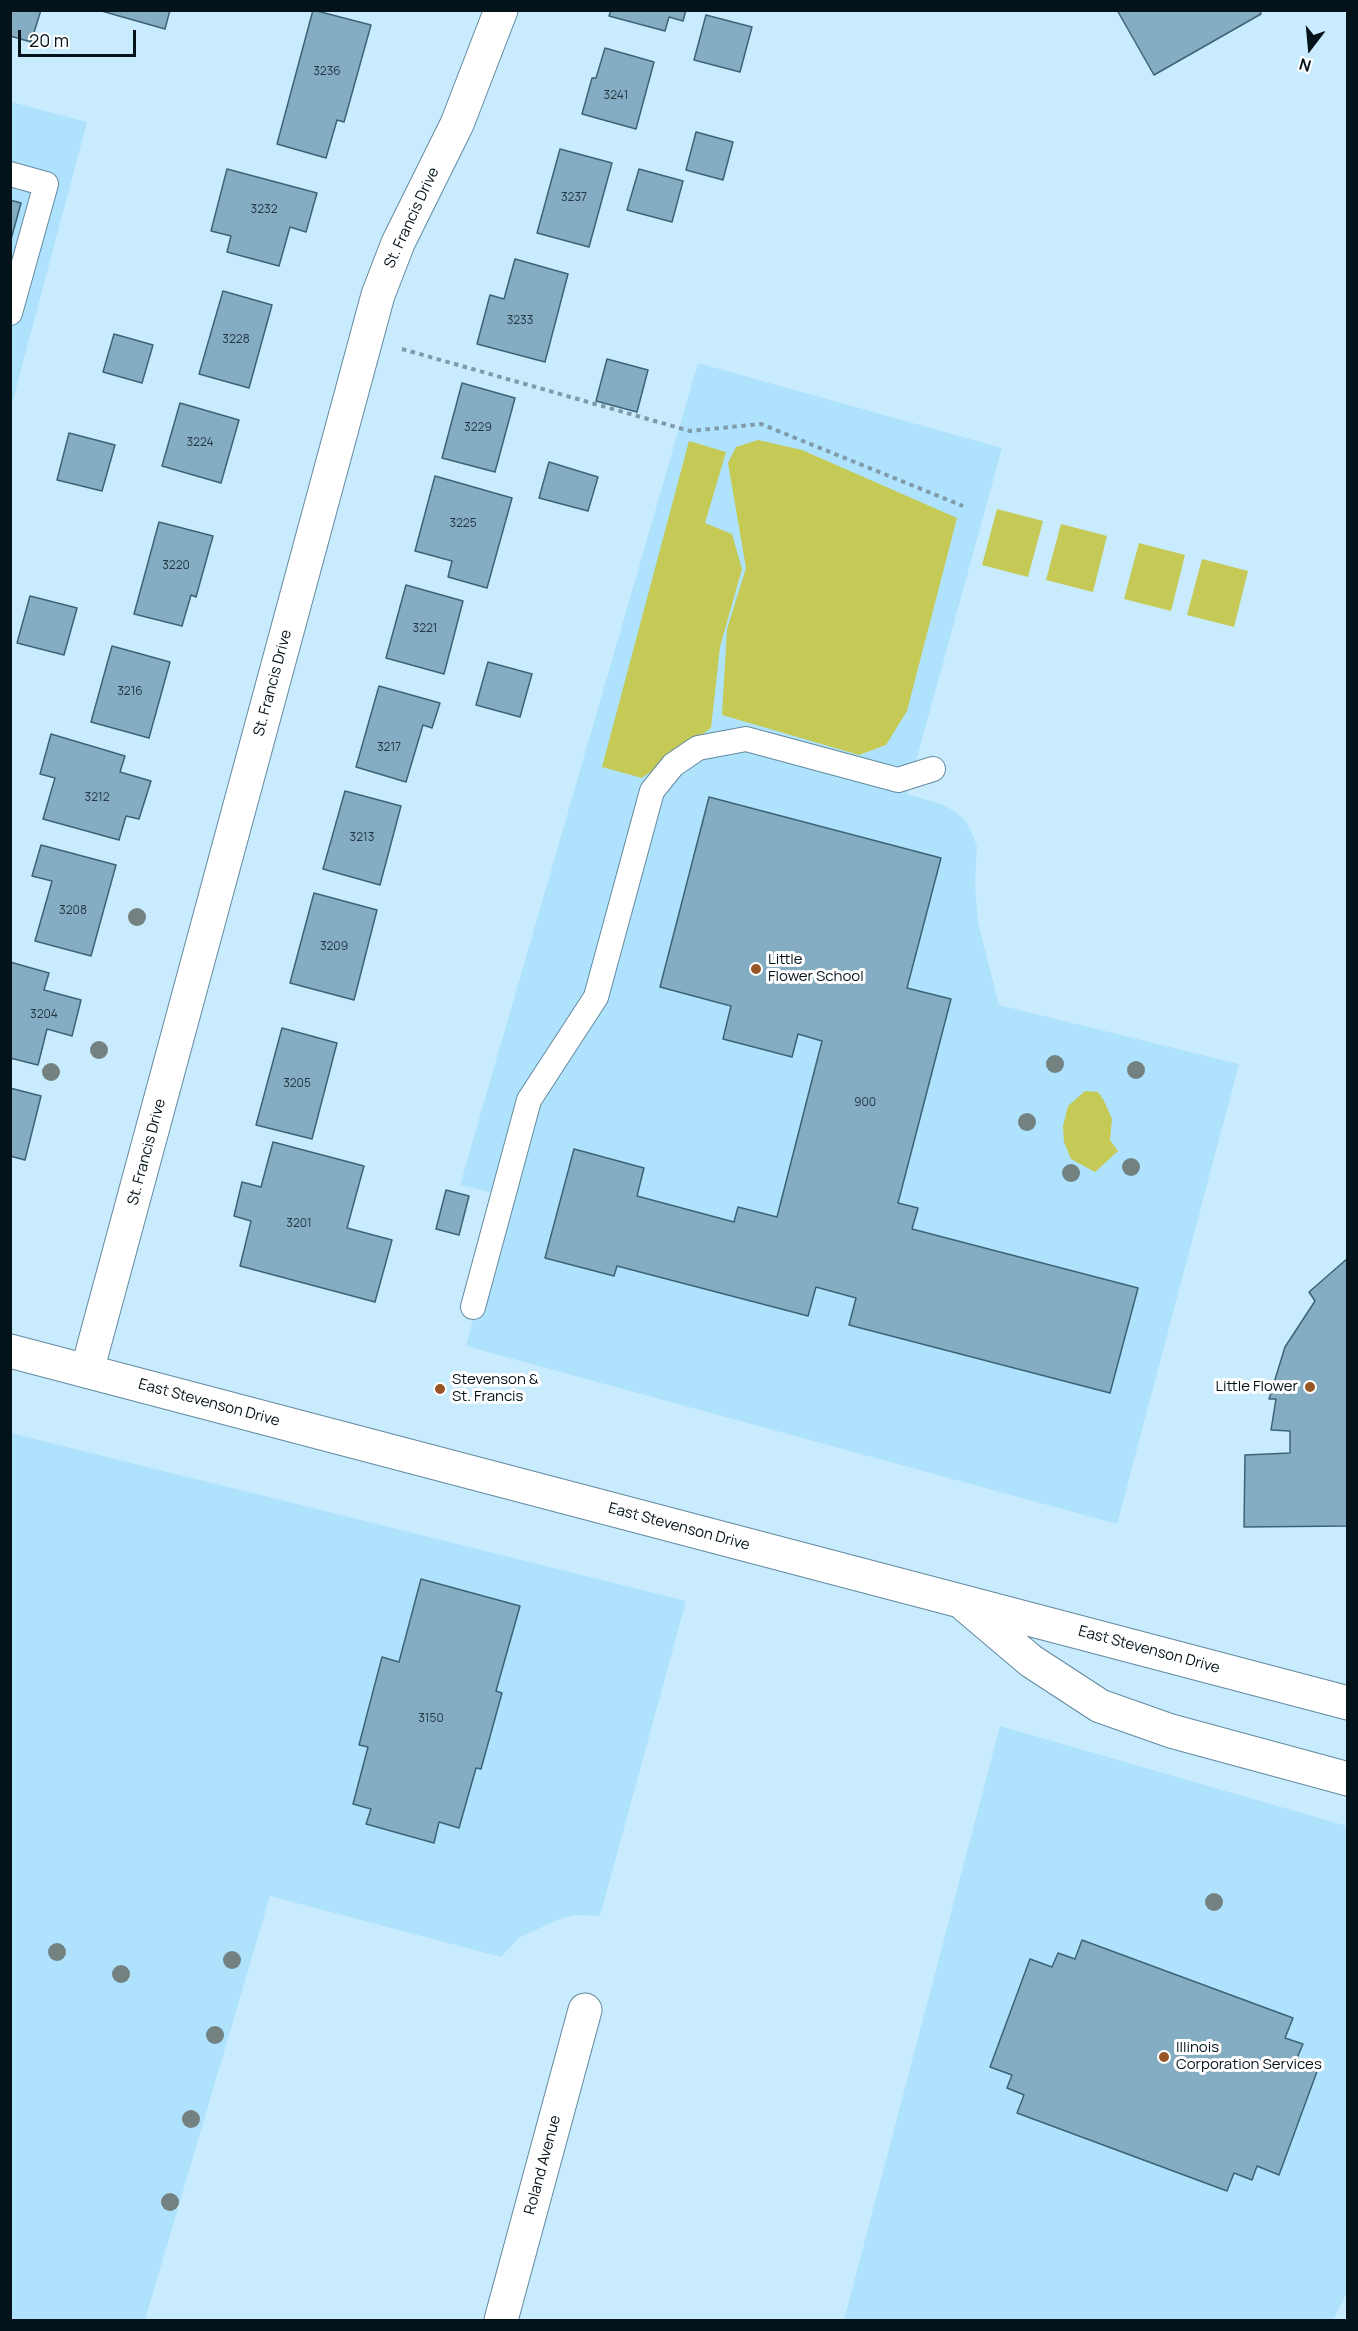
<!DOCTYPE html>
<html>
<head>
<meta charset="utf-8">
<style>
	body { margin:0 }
	#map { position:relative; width:1358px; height:2331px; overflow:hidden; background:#c9ebfe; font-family:Manrope,sans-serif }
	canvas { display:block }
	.frame { position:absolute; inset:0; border:12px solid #04121a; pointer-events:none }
	.north { position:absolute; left:1280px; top:18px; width:60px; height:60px; -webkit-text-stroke:4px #fff; paint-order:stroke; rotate:196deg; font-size:16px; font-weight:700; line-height:24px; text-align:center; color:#04121a }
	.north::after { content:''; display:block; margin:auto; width:21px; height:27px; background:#04121a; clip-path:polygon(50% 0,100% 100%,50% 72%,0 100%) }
	.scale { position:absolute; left:18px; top:30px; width:118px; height:27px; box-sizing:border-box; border:3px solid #04121a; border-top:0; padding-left:8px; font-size:18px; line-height:21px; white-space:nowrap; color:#04121a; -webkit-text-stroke:4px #fff; paint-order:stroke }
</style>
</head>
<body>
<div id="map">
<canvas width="1358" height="2331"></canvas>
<div class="frame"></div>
<div class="north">N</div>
<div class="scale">20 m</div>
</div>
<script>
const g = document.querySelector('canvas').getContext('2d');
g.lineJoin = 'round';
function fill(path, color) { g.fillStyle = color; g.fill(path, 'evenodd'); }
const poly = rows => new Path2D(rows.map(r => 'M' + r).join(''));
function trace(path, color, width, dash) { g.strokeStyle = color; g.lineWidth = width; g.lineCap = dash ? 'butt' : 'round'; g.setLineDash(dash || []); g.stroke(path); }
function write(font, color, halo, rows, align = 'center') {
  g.font = font + ' Manrope,sans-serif'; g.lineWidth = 6; g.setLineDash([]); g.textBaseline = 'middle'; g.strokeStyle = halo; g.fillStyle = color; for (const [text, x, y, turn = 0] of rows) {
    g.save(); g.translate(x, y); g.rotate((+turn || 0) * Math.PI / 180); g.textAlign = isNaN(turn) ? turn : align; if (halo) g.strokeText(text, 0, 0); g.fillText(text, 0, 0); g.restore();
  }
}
fill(poly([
	[11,102,87,122,11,407],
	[698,363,1002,448,907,794,941,804,954,811,965,820,971,831,977,846,975,884,978,922,999,1005,1239,1064,1117,1524,466,1346,505,1196,460,1185],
	[11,1433,686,1601,600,1916,574,1915,562,1918,520,1937,501,1957,270,1896,145,2320,11,2320],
	[1000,1726,1347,1826,1348,2291,1333,2320,844,2320]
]), '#afe2fd');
fill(poly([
	[758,440,802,450,957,518,907,711,886,745,859,755,722,715,727,629,746,568,728,463,736,447],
	[689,441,726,452,705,523,732,534,742,569,720,647,711,728,642,778,602,767],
	[997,509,1043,521,1028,577,982,565],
	[1061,524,1107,536,1093,592,1046,580],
	[1139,543,1185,555,1171,611,1124,599],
	[1202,559,1248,571,1234,627,1187,615],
	[1085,1091,1098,1092,1104,1101,1112,1119,1110,1140,1118,1151,1095,1172,1071,1159,1064,1142,1063,1126,1068,1106]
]), '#c4ca55');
const building = poly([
	[10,10,41,10,31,42,10,36,10,10],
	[98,10,170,10,165,29,98,10],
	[313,10,371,25,344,122,337,120,326,158,277,144,313,10],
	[611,10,686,10,683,21,669,17,665,31,609,16,611,10],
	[1117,10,1260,10,1261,14,1154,75,1117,10],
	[706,15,752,27,740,72,694,60,706,15],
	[605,48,654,62,636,129,582,114,592,78,596,78,605,48],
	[696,132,733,142,723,180,686,170,696,132],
	[560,149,612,163,589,247,537,233,560,149],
	[227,169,317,193,306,232,290,227,279,266,227,252,231,236,211,231,227,169],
	[639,169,683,181,672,222,627,210,639,169],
	[10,200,21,203,10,243,10,200],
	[515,259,568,274,545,362,477,344,490,295,504,299,515,259],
	[223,291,272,305,249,388,199,374,223,291],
	[114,334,153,345,142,383,103,372,114,334],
	[607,359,648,370,637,412,596,401,607,359],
	[462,383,515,398,495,472,442,458,462,383],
	[180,403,239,420,221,483,162,466,180,403],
	[69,433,115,445,102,491,57,480,69,433],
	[549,462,598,477,588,511,539,498,549,462],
	[435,476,512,498,487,588,448,577,452,561,415,551,435,476],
	[159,522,213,536,196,597,191,595,182,626,134,614,159,522],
	[406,585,463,601,444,674,386,658,406,585],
	[30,596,77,608,64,655,17,643,30,596],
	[112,646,170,662,149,738,91,722,112,646],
	[488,662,532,674,520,717,476,705,488,662],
	[379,686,440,703,432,728,423,725,406,782,356,767,379,686],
	[51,734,125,756,120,772,151,781,139,819,126,816,119,840,43,819,55,778,40,774,51,734],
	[345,791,401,806,380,885,323,869,345,791],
	[709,797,941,858,907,988,951,999,898,1203,918,1208,912,1229,1138,1288,1110,1393,849,1325,856,1298,816,1287,808,1316,617,1266,614,1276,545,1258,574,1149,644,1168,637,1196,734,1222,738,1207,777,1217,822,1041,798,1034,792,1057,723,1039,731,1006,660,987,709,797],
	[41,845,116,865,91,956,35,941,52,881,32,876,41,845],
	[314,893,377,910,354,1000,290,983,314,893],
	[10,962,49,973,44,990,81,1000,72,1036,47,1029,38,1065,10,1058,10,962],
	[282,1028,337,1043,312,1139,256,1125,282,1028],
	[10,1088,41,1096,25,1160,10,1156,10,1088],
	[273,1142,364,1166,347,1228,392,1240,375,1302,240,1266,251,1221,234,1216,242,1182,261,1187,273,1142],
	[446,1190,469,1196,459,1235,436,1229,446,1190],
	[1348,1258,1348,1526,1244,1527,1245,1455,1290,1453,1290,1431,1271,1430,1276,1399,1269,1399,1285,1347,1315,1301,1309,1292,1348,1258],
	[421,1579,520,1606,496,1691,502,1693,481,1769,476,1768,459,1828,439,1822,434,1843,366,1824,371,1809,353,1804,368,1747,359,1745,382,1657,399,1662,421,1579],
	[1082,1940,1293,2018,1285,2038,1303,2044,1297,2058,1319,2066,1279,2175,1257,2166,1252,2180,1234,2173,1227,2191,1017,2113,1024,2095,1007,2088,1012,2075,990,2067,1030,1959,1052,1967,1058,1953,1075,1959,1082,1940]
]);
fill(building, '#84acc3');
trace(building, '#3d6377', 1.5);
const lane = poly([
	[10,174,46,184,10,313],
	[473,1307,529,1100,596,997,652,791,673,765,698,748,746,739,898,780,933,769]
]);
const street = poly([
	[87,1371,378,295,398,243,457,124,501,10],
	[501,2320,585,2010]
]);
const secondary = poly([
	[10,1351,1348,1703],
	[966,1606,1031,1661,1100,1706,1171,1731,1348,1779]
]);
trace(lane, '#628a9f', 26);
trace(street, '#628a9f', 35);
trace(secondary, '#628a9f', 35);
trace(poly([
	[402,349,690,431,761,424,963,506]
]), '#7f9aa9', 4, [4.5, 4.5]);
trace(lane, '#fff', 24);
trace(street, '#fff', 33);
trace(secondary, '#fff', 33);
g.fillStyle = '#738280';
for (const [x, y] of [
	[137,917],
	[99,1050],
	[1055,1064],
	[1136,1070],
	[51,1072],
	[1027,1122],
	[1131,1167],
	[1071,1173],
	[1214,1902],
	[57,1952],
	[232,1960],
	[121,1974],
	[215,2035],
	[191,2119],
	[170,2202]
]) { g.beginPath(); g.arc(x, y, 9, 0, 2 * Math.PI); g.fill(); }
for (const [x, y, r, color] of [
	[756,969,6,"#985526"],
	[1310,1387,6,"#985526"],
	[440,1389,6,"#985526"],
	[1164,2057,6,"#985526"]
]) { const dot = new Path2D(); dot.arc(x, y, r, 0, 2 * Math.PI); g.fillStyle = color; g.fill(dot); trace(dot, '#fff', 2); }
write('12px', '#243844', null, [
	["3236",327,72],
	["3241",616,96],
	["3237",574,198],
	["3232",264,210],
	["3233",520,321],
	["3228",236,340],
	["3229",478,428],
	["3224",200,443],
	["3225",463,524],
	["3220",176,566],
	["3221",425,629],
	["3216",130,692],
	["3217",389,748],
	["3212",97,798],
	["3213",362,838],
	["3208",73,911],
	["3209",334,947],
	["3204",44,1015],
	["3205",297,1084],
	["900",865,1103],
	["3201",299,1224],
	["3150",431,1719]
]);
write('15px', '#04121a', '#fff', [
	["St. Francis Drive",412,218,-65],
	["St. Francis Drive",273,683,-75],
	["St. Francis Drive",147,1152,-75],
	["East Stevenson Drive",209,1403,15],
	["East Stevenson Drive",679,1527,15],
	["East Stevenson Drive",1149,1650,15],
	["Roland Avenue",543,2165,-75]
]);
write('15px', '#04121a', '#fff', [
	["Little",768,960],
	["Flower School",768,977],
	["Stevenson &",452,1380],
	["St. Francis",452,1397],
	["Little Flower",1298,1387,"right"],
	["Illinois",1176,2048],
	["Corporation Services",1176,2065]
], 'left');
</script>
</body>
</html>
